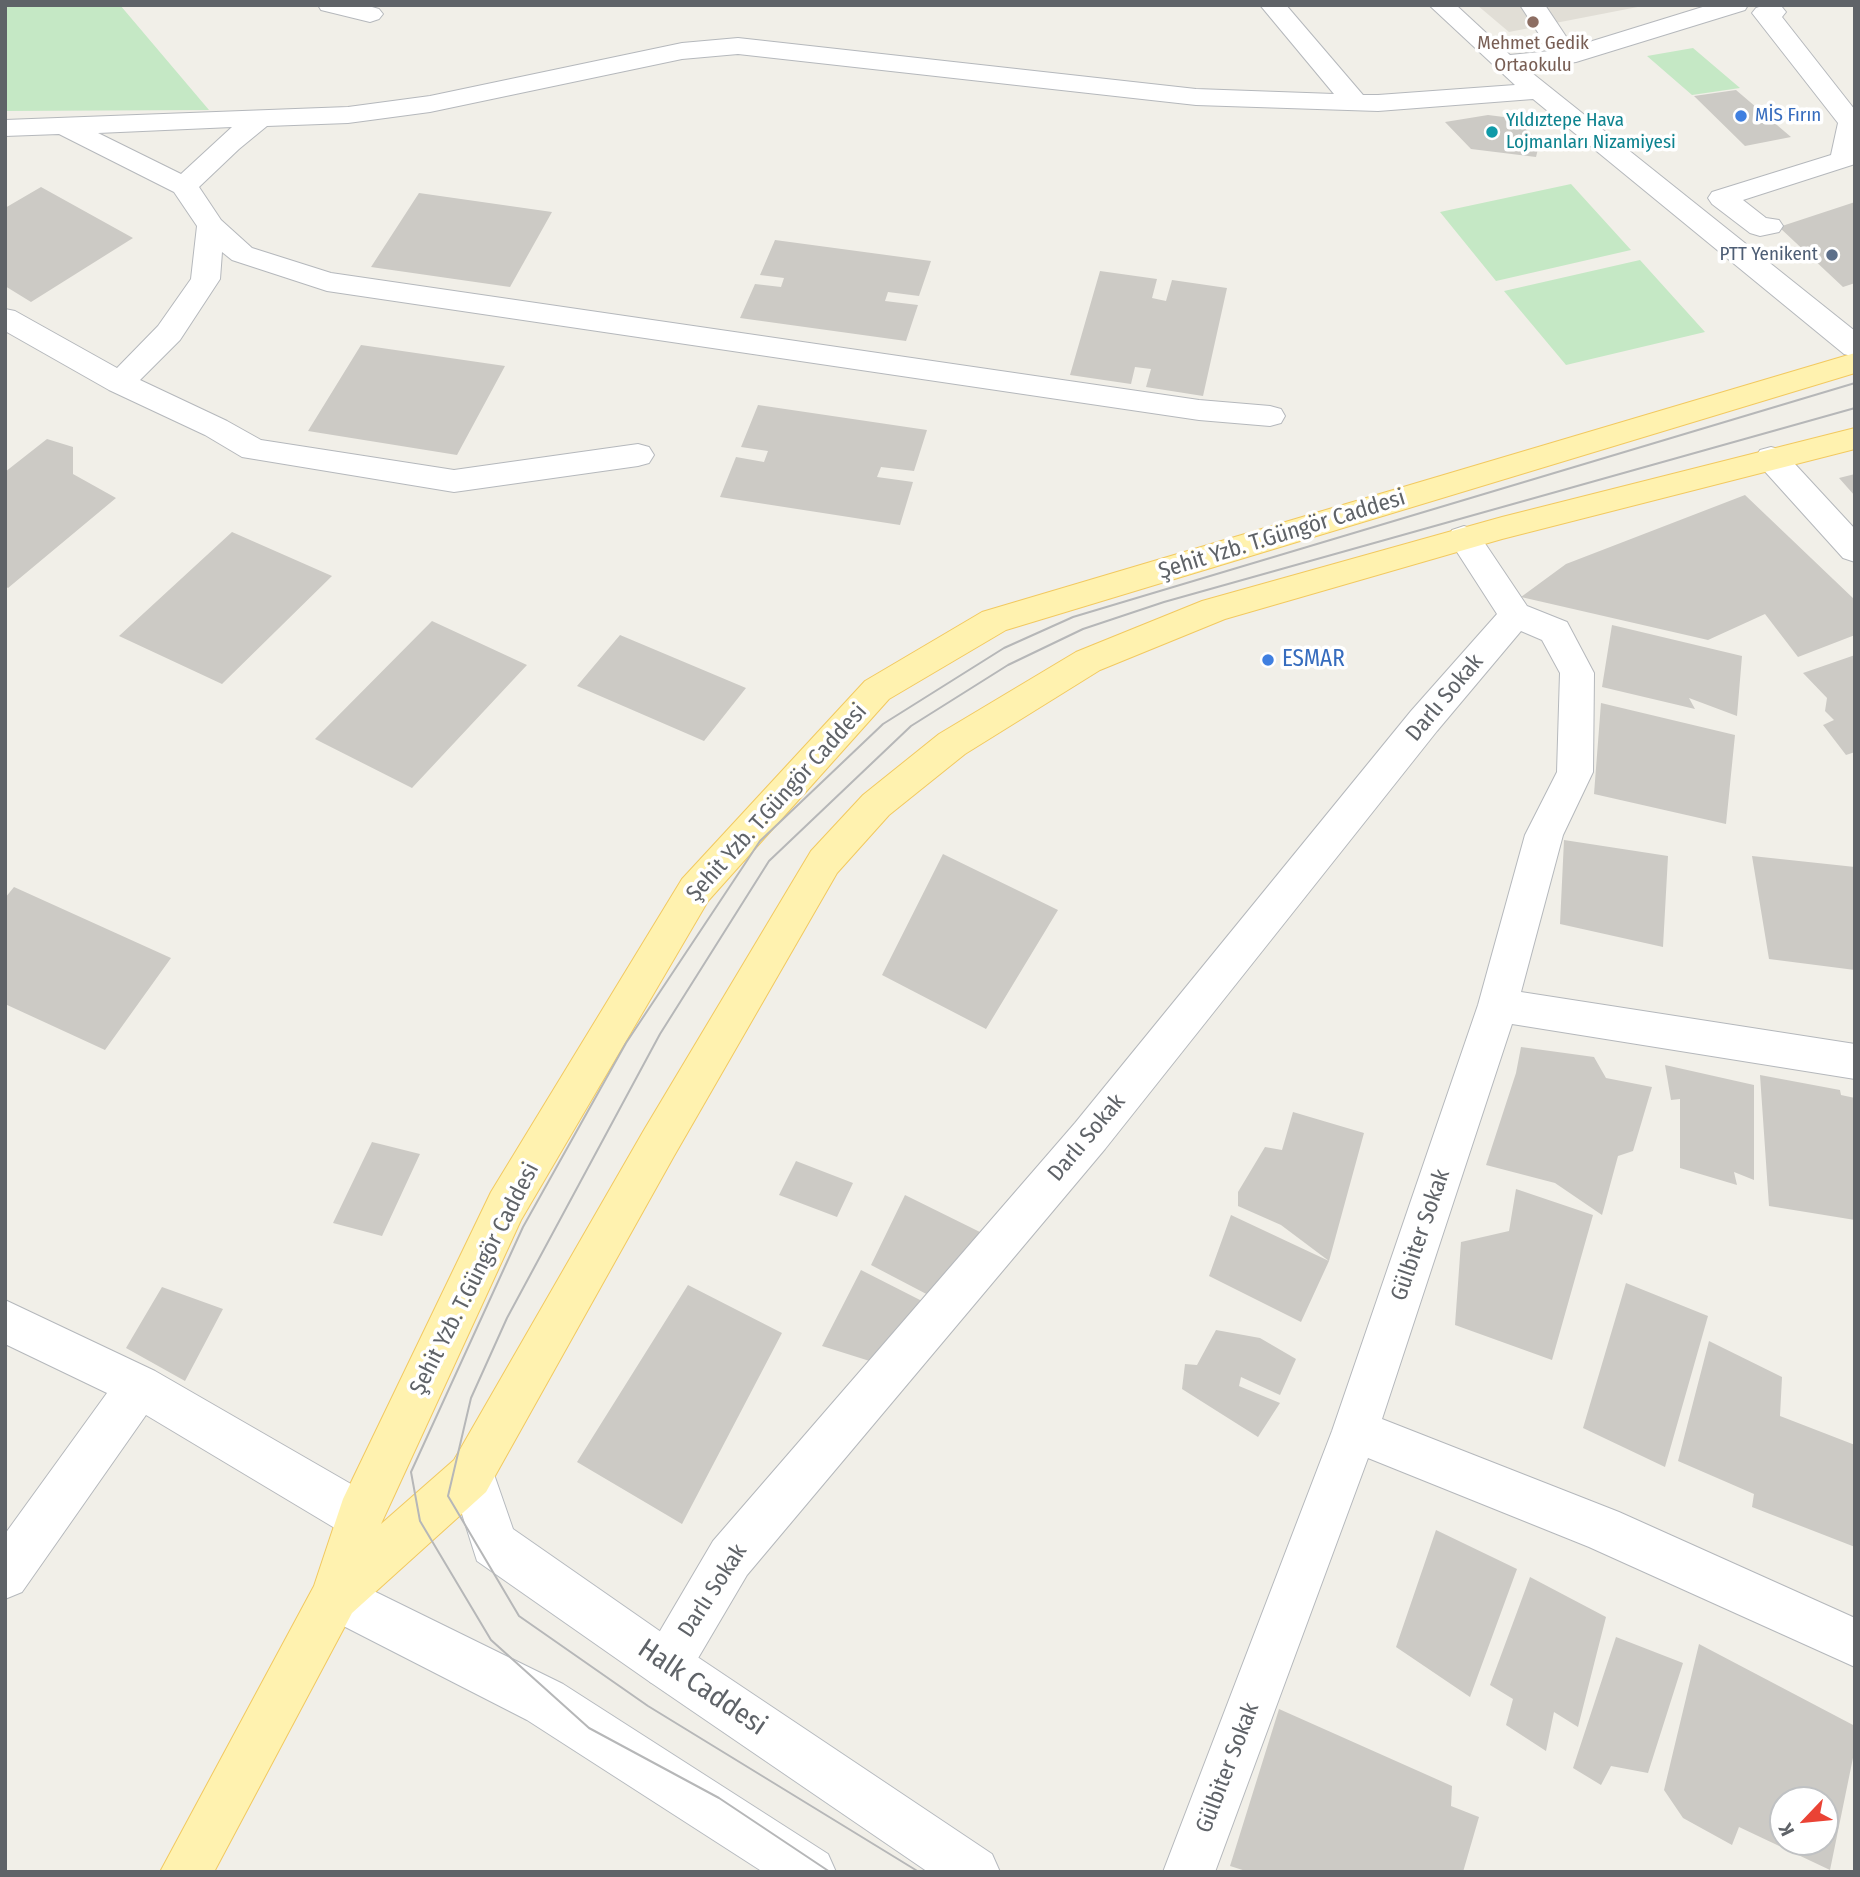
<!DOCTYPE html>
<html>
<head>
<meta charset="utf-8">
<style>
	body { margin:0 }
	#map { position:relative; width:1860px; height:1877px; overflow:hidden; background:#f1efe8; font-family:"Fira Sans Condensed",sans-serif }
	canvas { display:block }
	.frame { position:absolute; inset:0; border:7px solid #5f6368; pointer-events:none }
	.north { position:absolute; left:1769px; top:1786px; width:70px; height:70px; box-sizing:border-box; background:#fff; border:2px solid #bfc1c3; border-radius:50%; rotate:244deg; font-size:19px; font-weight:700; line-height:28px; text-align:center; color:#5f6368 }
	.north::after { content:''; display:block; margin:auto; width:24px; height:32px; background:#ea4335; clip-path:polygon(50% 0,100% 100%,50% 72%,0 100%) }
</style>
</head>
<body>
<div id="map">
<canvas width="1860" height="1877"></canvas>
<div class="frame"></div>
<div class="north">K</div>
</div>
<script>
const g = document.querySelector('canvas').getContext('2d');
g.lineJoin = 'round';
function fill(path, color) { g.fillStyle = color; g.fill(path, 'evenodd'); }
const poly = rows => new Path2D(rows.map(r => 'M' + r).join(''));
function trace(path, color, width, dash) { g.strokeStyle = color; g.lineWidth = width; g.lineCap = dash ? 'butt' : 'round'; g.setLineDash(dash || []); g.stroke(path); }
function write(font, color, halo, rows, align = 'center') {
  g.font = font + ' "Fira Sans Condensed",sans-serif'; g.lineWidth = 7; g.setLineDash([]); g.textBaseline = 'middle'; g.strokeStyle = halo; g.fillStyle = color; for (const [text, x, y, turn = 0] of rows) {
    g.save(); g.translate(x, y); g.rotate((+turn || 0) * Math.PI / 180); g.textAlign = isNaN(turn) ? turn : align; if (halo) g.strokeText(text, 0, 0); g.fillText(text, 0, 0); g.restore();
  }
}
fill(poly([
	[1477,5,1648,5,1509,32]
]), '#e1ded6');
fill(poly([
	[5,5,120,5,209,110,5,111],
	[1693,48,1740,88,1692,95,1647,56],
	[1571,184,1631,250,1496,281,1440,212],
	[1640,260,1705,332,1566,365,1504,291]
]), '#c5e8c5');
fill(poly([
	[1736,90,1791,137,1745,146,1694,96],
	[1488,115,1512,118,1540,141,1536,157,1471,149,1445,122],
	[41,187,133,238,31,302,5,286,5,208],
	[419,193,552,212,510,287,371,267],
	[1855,202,1855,283,1843,287,1779,227],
	[775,240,931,261,919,296,888,292,885,301,918,305,906,341,740,318,755,284,781,287,784,278,760,275],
	[1100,271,1157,279,1152,298,1166,301,1172,280,1227,288,1203,396,1146,387,1151,369,1135,367,1131,384,1070,375],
	[361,345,505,366,457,455,308,431],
	[758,405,927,430,914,471,881,467,877,477,913,482,900,525,720,497,736,457,764,462,768,451,741,447],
	[47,439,73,447,73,474,116,498,8,588,5,586,5,472],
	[1855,474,1855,496,1839,478],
	[1745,495,1855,600,1855,635,1798,657,1765,614,1708,640,1521,597,1566,564],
	[232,532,332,576,222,684,119,636],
	[432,621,527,665,412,788,315,739],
	[1612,625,1742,656,1737,716,1689,698,1695,709,1602,687],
	[620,635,746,688,704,741,577,686],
	[1855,655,1855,752,1846,755,1823,725,1834,720,1825,711,1827,698,1803,673],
	[1601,703,1735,735,1726,824,1594,794],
	[1564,840,1668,856,1663,947,1560,924],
	[943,854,1058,910,986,1029,882,975],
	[1752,856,1855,867,1855,970,1769,959],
	[14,887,171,958,105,1050,5,1004,5,898],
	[1521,1047,1594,1057,1606,1078,1652,1087,1633,1151,1618,1156,1602,1215,1555,1183,1486,1165,1516,1073],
	[1665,1065,1754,1085,1754,1180,1734,1172,1737,1185,1680,1168,1680,1099,1671,1100],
	[1760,1075,1840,1090,1841,1095,1855,1098,1855,1220,1769,1206],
	[1293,1112,1364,1133,1329,1261,1301,1322,1209,1276,1231,1215,1329,1261,1281,1225,1238,1206,1238,1192,1265,1147,1282,1150],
	[372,1142,420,1154,382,1236,333,1223],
	[796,1161,853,1183,837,1217,779,1195],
	[1516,1189,1593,1215,1552,1360,1455,1325,1461,1242,1509,1231],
	[905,1195,984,1234,934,1298,871,1265],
	[861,1270,922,1301,876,1363,822,1346],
	[1626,1283,1708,1316,1665,1467,1583,1428],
	[688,1285,782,1333,682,1524,577,1462],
	[162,1287,223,1309,185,1381,126,1348],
	[1216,1330,1260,1338,1296,1359,1280,1395,1241,1377,1239,1386,1280,1403,1258,1437,1182,1389,1185,1364,1197,1365],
	[1709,1341,1782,1377,1780,1416,1855,1445,1855,1547,1752,1507,1754,1494,1678,1461],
	[1436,1530,1517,1569,1470,1697,1396,1647],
	[1530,1577,1606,1617,1578,1727,1554,1712,1546,1751,1506,1725,1513,1699,1490,1685],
	[1616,1637,1683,1663,1648,1773,1611,1766,1601,1785,1573,1768],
	[1699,1644,1855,1726,1855,1748,1830,1870,1739,1827,1732,1845,1683,1818,1664,1790],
	[1783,1800,1825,1800,1825,1842,1783,1842],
	[1279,1709,1452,1786,1451,1806,1479,1817,1463,1872,1249,1872,1230,1866]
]), '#cccac5');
const street = poly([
	[318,5,365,5,379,9,383,14,379,19,370,22,321,10,318,5],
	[1260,5,1286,5,1363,95,1378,95,1515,85,1429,5,1456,5,1510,55,1550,51,1520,5,1545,5,1573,47,1709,5,1748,5,1745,10,1576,62,1527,69,1855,331,1855,357,1844,354,1533,99,1378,111,1196,105,738,54,682,59,430,112,348,123,267,126,239,149,199,187,221,220,252,248,331,273,1199,400,1270,406,1281,409,1285,416,1281,423,1270,426,1199,420,327,291,232,260,222,252,220,279,180,340,140,380,227,421,261,440,454,470,638,444,649,447,654,455,649,463,638,466,454,492,242,457,205,435,109,390,5,331,5,309,15,311,117,368,158,326,191,279,197,226,174,192,59,134,5,136,5,120,348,107,430,96,682,43,738,38,1196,89,1334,94,1260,5],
	[232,127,181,174,98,133,232,127],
	[1765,5,1782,7,1786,12,1782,17,1855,110,1855,164,1743,200,1766,218,1779,220,1783,226,1779,232,1760,236,1750,233,1712,204,1708,198,1712,192,1831,155,1838,123,1752,13,1756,8,1765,5],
	[1771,447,1782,450,1855,529,1855,562,1843,558,1760,466,1755,458,1760,450,1771,447],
	[1464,526,1476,530,1527,606,1567,622,1594,673,1593,772,1563,835,1521,992,1855,1044,1855,1079,1512,1024,1382,1419,1619,1512,1855,1618,1855,1667,1589,1547,1368,1458,1215,1872,1163,1872,1332,1431,1478,1005,1525,835,1557,772,1560,673,1542,640,1521,631,1437,731,1105,1149,747,1575,684,1682,667,1689,650,1682,643,1665,650,1648,713,1541,1075,1123,1411,711,1497,614,1448,538,1452,530,1464,526],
	[5,1300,155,1371,377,1499,383,1516,377,1533,360,1539,343,1533,146,1415,22,1592,5,1599,5,1534,107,1393,5,1344,5,1300]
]);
const secondary = poly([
	[472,1450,488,1457,513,1529,684,1648,992,1854,1000,1872,928,1872,650,1682,477,1561,449,1473,456,1457,472,1450],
	[335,1572,563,1684,828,1854,836,1872,763,1872,527,1720,318,1613,311,1596,318,1579,335,1572]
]);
const primary = poly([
	[1855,353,1855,373,1006,630,889,699,708,901,521,1220,381,1524,454,1460,644,1130,811,851,863,795,939,734,1076,652,1202,601,1502,517,1855,428,1855,449,1502,539,1225,619,1100,670,965,754,889,815,837,873,674,1156,486,1492,352,1613,214,1872,160,1872,314,1586,343,1499,491,1192,682,879,865,681,982,612,1855,353]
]);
trace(street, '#b5b8bc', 2);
trace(secondary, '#b6babf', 2);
trace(primary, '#f2c960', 2);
fill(street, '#fff');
fill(secondary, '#fff');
fill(primary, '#fff2af');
trace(poly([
	[830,1872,719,1798,589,1728,491,1640,420,1521,411,1472,523,1227,626,1043,760,841,883,724,1004,648,1073,617,1855,383],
	[919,1872,648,1706,519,1616,448,1496,471,1398,507,1318,660,1034,769,861,911,726,1008,665,1083,629,1164,602,1855,408]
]), '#b6b7b8', 2);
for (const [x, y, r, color] of [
	[1533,22,7,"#8d6e63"],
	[1741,116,7,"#3f7fe0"],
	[1492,132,7,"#0f9aa8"],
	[1832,255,7,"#5c6f8a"],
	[1268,660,7,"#3f7fe0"]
]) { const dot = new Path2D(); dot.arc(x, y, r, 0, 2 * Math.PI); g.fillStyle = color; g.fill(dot); trace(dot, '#fff', 2.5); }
write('19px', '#785e54', '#fff', [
	["Mehmet Gedik",1533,44],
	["Ortaokulu",1533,66]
]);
write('19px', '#366cbe', '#fff', [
	["MİS Fırın",1755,116]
], 'left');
write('19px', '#0d838f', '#fff', [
	["Yıldıztepe Hava",1506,121],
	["Lojmanları Nizamiyesi",1506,143]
], 'left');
write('19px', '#4e5e75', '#fff', [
	["PTT Yenikent",1818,255]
], 'right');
write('23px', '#5f6368', '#fff', [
	["Şehit Yzb. T.Güngör Caddesi",1282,535,-17],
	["Darlı Sokak",1445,698,-50],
	["Şehit Yzb. T.Güngör Caddesi",777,803,-48],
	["Darlı Sokak",1087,1138,-50],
	["Gülbiter Sokak",1421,1235,-71],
	["Şehit Yzb. T.Güngör Caddesi",475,1279,-63],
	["Darlı Sokak",713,1591,-57],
	["Gülbiter Sokak",1228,1768,-69]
]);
write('23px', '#366cbe', '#fff', [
	["ESMAR",1282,660]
], 'left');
write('28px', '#5f6368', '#fff', [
	["Halk Caddesi",702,1688,34]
]);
</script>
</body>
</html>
